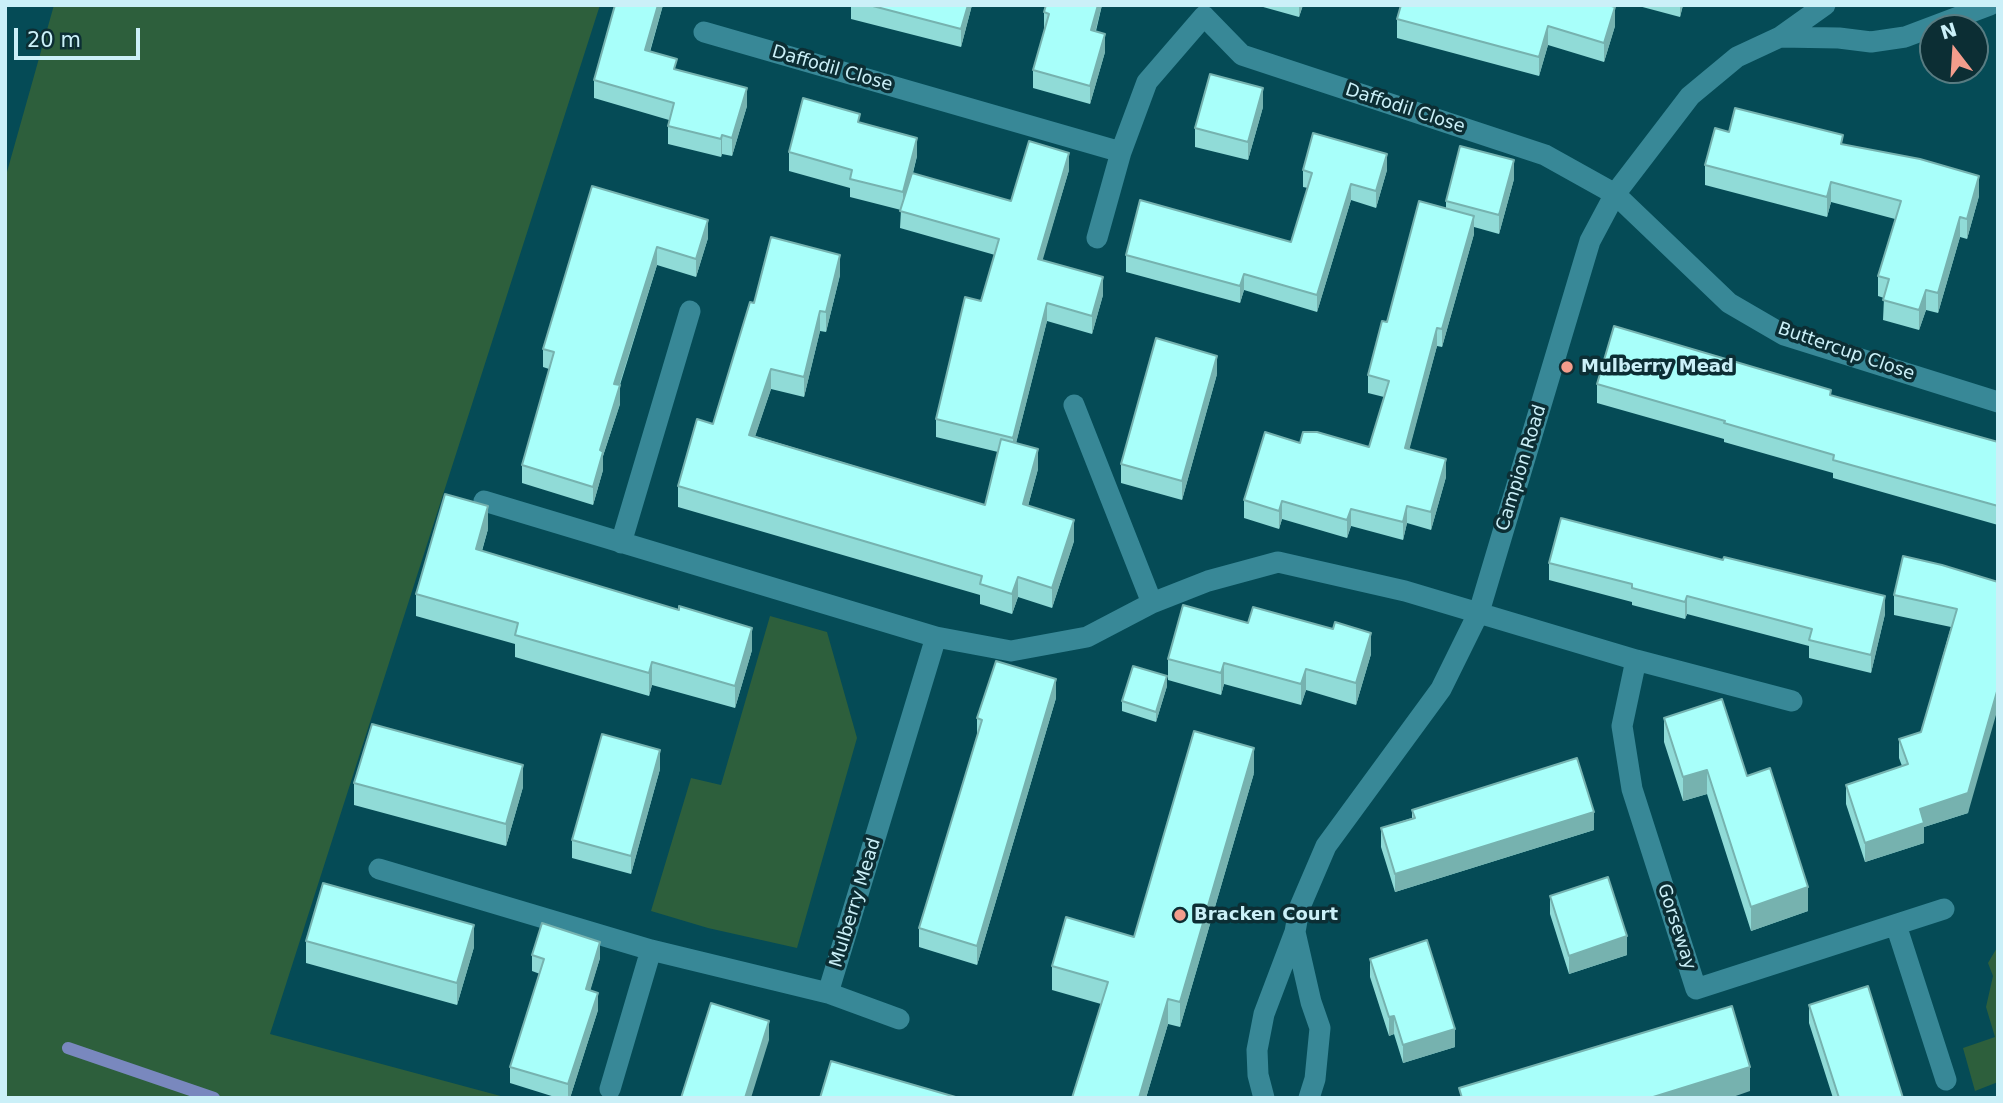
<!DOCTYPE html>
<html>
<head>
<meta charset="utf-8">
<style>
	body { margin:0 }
	#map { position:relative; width:2003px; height:1103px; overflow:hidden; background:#054b56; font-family:"DejaVu Sans",sans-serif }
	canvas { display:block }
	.frame { position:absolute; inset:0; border:7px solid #cbf0f8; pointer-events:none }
	.north { position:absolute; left:1919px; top:14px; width:70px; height:70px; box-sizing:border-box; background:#0c2e34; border:2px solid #587c82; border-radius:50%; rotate:343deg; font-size:19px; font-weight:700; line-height:28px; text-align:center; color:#cbf0f8 }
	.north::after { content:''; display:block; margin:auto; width:24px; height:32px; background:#f49d8c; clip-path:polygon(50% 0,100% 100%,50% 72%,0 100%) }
	.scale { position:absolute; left:14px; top:28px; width:126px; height:32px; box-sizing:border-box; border:4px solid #cbf0f8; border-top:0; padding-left:9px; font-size:21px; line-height:24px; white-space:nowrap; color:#cbf0f8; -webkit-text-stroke:5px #0c2e34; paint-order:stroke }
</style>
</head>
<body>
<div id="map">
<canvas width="2003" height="1103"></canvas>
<div class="frame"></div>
<div class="north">N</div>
<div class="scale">20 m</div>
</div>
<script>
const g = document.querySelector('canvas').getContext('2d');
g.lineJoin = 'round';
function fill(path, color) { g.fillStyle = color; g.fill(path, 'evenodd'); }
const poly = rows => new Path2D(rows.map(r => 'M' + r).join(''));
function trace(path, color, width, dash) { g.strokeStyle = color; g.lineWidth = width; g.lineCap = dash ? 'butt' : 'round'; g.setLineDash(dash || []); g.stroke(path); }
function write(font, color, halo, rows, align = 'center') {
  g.font = font + ' "DejaVu Sans",sans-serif'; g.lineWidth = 7; g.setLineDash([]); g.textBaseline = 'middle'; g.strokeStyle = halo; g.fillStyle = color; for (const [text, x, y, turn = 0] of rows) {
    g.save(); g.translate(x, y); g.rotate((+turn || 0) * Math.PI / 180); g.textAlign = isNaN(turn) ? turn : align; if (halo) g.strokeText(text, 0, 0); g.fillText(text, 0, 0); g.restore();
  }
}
fill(poly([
	[54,5,600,5,270,1034,508,1098,5,1098,5,179],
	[770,616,827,632,857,738,797,948,708,928,651,911,691,778,721,785],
	[1998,946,1998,1082,1975,1091,1963,1048,1995,1037,1986,1007,1993,976,1988,963]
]), '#2d5f3c');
trace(poly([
	[68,1048,214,1098]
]), '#7988be', 12);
trace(poly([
	[704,32,1121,152],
	[1780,37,1839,38,1871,42,1905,37,1990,5],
	[1097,238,1121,152,1147,82,1204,16,1242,55,1545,155,1615,194,1729,303,1784,335,1998,402],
	[1074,405,1152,603],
	[484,501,936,637],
	[621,543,690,311],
	[1636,660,1622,726,1632,789,1696,989,1944,909],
	[379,869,651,950,828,993,936,637,1011,651,1087,637,1152,603,1208,581,1278,562,1405,591,1636,660,1792,701],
	[1896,925,1946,1080],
	[1295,932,1311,1002,1320,1028,1315,1079,1309,1098],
	[828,993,899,1019],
	[610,1089,651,950],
	[1264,1098,1258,1075,1257,1050,1264,1014,1295,932,1299,909,1326,846,1441,689,1479,612,1590,241,1615,194,1690,96,1737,57,1780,37,1825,5]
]), '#388897', 21);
fill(poly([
	[615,5,663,5,650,52,677,70,747,106,732,156,722,154,721,157,668,144,668,126,669,120,594,98,594,80],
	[846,5,972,5,961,47,851,19,851,7],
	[1046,5,1102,5,1096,31,1105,52,1090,104,1033,88,1033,70,1044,31,1044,12],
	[1256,5,1303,5,1299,17],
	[1635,5,1683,5,1680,17],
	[1397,19,1615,26,1604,62,1548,45,1539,76,1397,38],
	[1263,107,1248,160,1195,147,1195,128],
	[860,123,917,156,913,173,1011,201,1069,170,1042,260,1103,295,1092,334,1047,321,1016,443,1038,469,1028,506,1074,541,1052,608,1018,597,1012,614,980,604,980,595,678,507,678,486,713,424,754,303,840,275,826,332,820,331,804,397,771,389,755,436,985,505,998,452,936,437,936,419,981,301,995,255,900,228,901,210,850,197,850,188,789,171,789,152],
	[1729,132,1843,145,1979,196,1967,239,1960,237,1938,313,1926,310,1919,330,1883,320,1884,298,1878,296,1878,276,1895,219,1831,202,1827,217,1705,185,1705,165],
	[1303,170,1387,170,1376,208,1351,200,1317,312,1244,290,1240,303,1126,272,1126,255,1291,242,1308,188,1303,187],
	[1514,179,1499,234,1474,227,1474,234,1442,347,1437,346,1409,449,1446,477,1431,530,1407,523,1403,540,1351,526,1347,538,1282,519,1279,529,1244,518,1244,500,1300,443,1369,447,1384,397,1368,393,1368,375,1387,322,1446,208,1446,201],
	[592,186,708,238,696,277,657,265,620,385,620,404,603,456,603,470,593,505,522,483,522,465,549,369,543,367,543,349],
	[1217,374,1182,500,1121,483,1121,464],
	[1597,384,1831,395,1998,442,1998,525,1833,478,1833,473,1724,442,1724,439,1597,403],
	[488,529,482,551,752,650,735,708,652,685,649,696,515,657,515,644,416,616,416,594],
	[1549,563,1885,614,1871,673,1809,658,1809,646,1687,614,1685,619,1632,605,1632,602,1549,580],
	[1998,582,1968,813,1924,827,1924,843,1865,862,1846,804,1846,785,1902,766,1899,758,1899,739,1921,732,1951,627,1894,615,1894,595],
	[1248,623,1371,654,1356,705,1306,690,1301,705,1224,684,1221,695,1168,680,1168,659],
	[1167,686,1156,722,1122,711,1122,701],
	[1056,698,977,965,919,947,919,928,977,736,977,718],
	[1664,718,1747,776,1808,911,1751,931,1707,794,1683,801,1664,742],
	[660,769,631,874,572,858,572,840],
	[1254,773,1180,1027,1168,1024,1146,1098,1072,1098,1101,1004,1052,990,1052,966,1134,937],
	[354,783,523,787,506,846,354,805],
	[1412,810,1594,830,1395,892,1381,847,1381,828,1412,818],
	[1550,896,1627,955,1569,974,1550,914],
	[306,941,474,947,457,1005,306,963],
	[532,955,600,958,590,990,598,1010,570,1098,558,1098,510,1083,510,1067,540,974,532,971],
	[1370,959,1455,1047,1403,1063,1394,1034,1389,1036,1370,977],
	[1809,1005,1903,1098,1833,1098,1809,1023]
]), '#90dbd7');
fill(poly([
	[658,5,663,5,645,68,645,50],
	[968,5,972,5,961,47,961,29],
	[1098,5,1102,5,1091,48,1091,30],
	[1299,5,1303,5,1299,17],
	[1680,5,1683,5,1680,17],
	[1615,7,1615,26,1604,62,1604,43],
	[1548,26,1548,45,1539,76,1539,57],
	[1105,34,1105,52,1090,104,1090,86],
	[747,88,747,106,732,156,732,138],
	[1263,88,1263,107,1248,160,1248,142],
	[722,135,722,154,721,157,721,139],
	[917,138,917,156,903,211,903,192],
	[1069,153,1069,170,1038,276,1038,259],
	[1387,154,1387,170,1376,208,1376,191],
	[1514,160,1514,179,1499,234,1499,215],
	[1979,176,1979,196,1967,239,1967,219],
	[1831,182,1831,202,1827,217,1827,197],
	[1351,184,1351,200,1317,312,1317,295],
	[1474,216,1474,234,1442,347,1442,329],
	[1960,217,1960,237,1938,313,1938,293],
	[708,220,708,238,696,277,696,259],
	[657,247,657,265,614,402,614,384],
	[840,255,840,275,826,332,826,312],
	[1244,274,1244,290,1240,303,1240,286],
	[1103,277,1103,295,1092,334,1092,316],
	[1926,290,1926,310,1919,330,1919,310],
	[1047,303,1047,321,1013,455,1013,438],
	[820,311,820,331,804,397,804,377],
	[1437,328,1437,346,1405,466,1405,448],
	[1217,356,1217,374,1182,500,1182,481],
	[771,369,771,389,749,455,749,435],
	[620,385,620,404,603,456,603,470,593,505,593,487,600,450],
	[1038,449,1038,469,1023,524,1023,504],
	[1446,459,1446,477,1431,530,1431,512],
	[1282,501,1282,519,1279,529,1279,511],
	[488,506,488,529,476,571,476,549],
	[1407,506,1407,523,1403,540,1403,522],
	[1351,509,1351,526,1347,538,1347,520],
	[1074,520,1074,541,1052,608,1052,588],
	[1018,577,1018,597,1012,614,1012,594],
	[1687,596,1687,614,1685,619,1685,602],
	[1885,596,1885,614,1871,673,1871,655],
	[752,628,752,650,735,708,735,686],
	[1371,633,1371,654,1356,705,1356,683],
	[652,662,652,685,649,696,649,673],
	[1224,663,1224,684,1221,695,1221,673],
	[1306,669,1306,690,1301,705,1301,684],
	[1167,676,1167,686,1156,722,1156,712],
	[1056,679,1056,698,977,965,977,946],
	[1998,688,1998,708,1968,813,1924,827,1924,843,1865,862,1865,843,1920,809],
	[1254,748,1254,773,1180,1027,1180,1002],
	[660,750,660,769,631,874,631,856],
	[523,765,523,787,506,846,506,824],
	[1707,770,1707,794,1683,801,1683,777],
	[1594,812,1594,830,1395,892,1395,874],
	[1808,887,1808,911,1751,931,1751,907],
	[474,925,474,947,457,1005,457,983],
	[1627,936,1627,955,1569,974,1569,956],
	[600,942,600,958,586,1005,586,989],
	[598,993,598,1010,570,1098,568,1098,568,1084],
	[1168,999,1168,1024,1146,1098,1139,1098],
	[1394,1016,1394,1034,1389,1036,1389,1017],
	[769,1021,769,1040,751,1098,745,1098],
	[1455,1029,1455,1047,1403,1063,1403,1045],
	[1750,1067,1750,1091,1730,1098,1650,1098]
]), '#76b2af');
const building = poly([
	[615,5,658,5,645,50,677,59,674,69,747,88,732,138,722,135,721,139,668,126,674,103,594,80,615,5],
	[869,5,968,5,961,29,869,5],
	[1046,5,1098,5,1091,30,1105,34,1090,86,1033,70,1049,14,1044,12,1046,5],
	[1401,5,1608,5,1615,7,1604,43,1548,26,1539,57,1397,19,1401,5],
	[1210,74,1263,88,1248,142,1195,128,1210,74],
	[803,98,860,114,858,122,917,138,903,192,850,179,852,170,789,152,803,98],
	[1735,108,1843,135,1841,144,1920,159,1979,176,1967,219,1960,217,1938,293,1926,290,1919,310,1883,300,1889,279,1878,276,1901,201,1831,182,1827,197,1705,165,1715,128,1729,132,1735,108],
	[1313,133,1387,154,1376,191,1351,184,1317,295,1244,274,1240,286,1126,255,1140,200,1291,242,1312,173,1303,170,1313,133],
	[1029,141,1069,153,1038,259,1103,277,1092,316,1047,303,1013,438,936,419,965,297,981,301,999,239,900,211,912,173,1011,201,1029,141],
	[1460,146,1514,160,1499,215,1446,201,1460,146],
	[592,186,708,220,696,259,657,247,614,384,620,385,600,450,603,452,593,487,522,465,554,352,543,349,592,186],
	[1419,201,1474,216,1442,329,1437,328,1405,448,1446,459,1431,512,1407,506,1403,522,1351,509,1347,520,1282,501,1279,511,1244,500,1265,432,1300,443,1303,432,1317,432,1369,447,1389,381,1368,375,1382,321,1387,322,1419,201],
	[771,237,840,255,826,312,820,311,804,377,771,369,749,435,985,505,1001,439,1038,449,1023,504,1074,520,1052,588,1018,577,1012,594,980,584,982,576,678,486,697,419,713,424,750,302,754,303,771,237],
	[1614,326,1831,390,1830,395,1998,442,1998,506,1833,460,1834,455,1724,423,1725,421,1597,384,1614,326],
	[1156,338,1217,356,1182,481,1121,464,1156,338],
	[445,494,488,506,476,549,639,598,679,610,679,606,752,628,735,686,652,662,649,673,515,635,518,623,416,594,445,494],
	[1561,518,1723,560,1724,557,1885,596,1871,655,1809,640,1812,629,1687,596,1685,602,1632,588,1632,584,1549,563,1561,518],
	[1903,556,1942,565,1998,582,1998,688,1968,793,1920,809,1924,823,1865,843,1846,785,1908,764,1899,739,1921,732,1957,609,1894,595,1903,556],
	[1183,605,1248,623,1253,607,1333,629,1335,622,1371,633,1356,683,1306,669,1301,684,1224,663,1221,673,1168,659,1183,605],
	[996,661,1056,679,977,946,919,928,982,720,977,718,996,661],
	[1133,666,1167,676,1156,712,1122,701,1133,666],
	[1722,699,1747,776,1770,768,1808,887,1751,907,1707,770,1683,777,1664,718,1722,699],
	[372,724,523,765,506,824,354,783,372,724],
	[1194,731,1254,748,1180,1002,1168,999,1139,1098,1072,1098,1108,982,1052,966,1066,917,1134,937,1194,731],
	[602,734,660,750,631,856,572,840,602,734],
	[1577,758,1594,812,1395,874,1381,828,1415,818,1412,810,1577,758],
	[1608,877,1627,936,1569,956,1550,896,1608,877],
	[323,883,474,925,457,983,306,941,323,883],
	[542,923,600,942,586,989,598,993,568,1084,510,1067,544,959,532,955,542,923],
	[1427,940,1455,1029,1403,1045,1394,1016,1389,1017,1370,959,1427,940],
	[1868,986,1903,1098,1839,1098,1809,1005,1868,986],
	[711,1003,769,1021,745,1098,681,1098,711,1003],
	[1732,1006,1750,1067,1650,1098,1462,1098,1459,1088,1732,1006],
	[831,1061,959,1098,820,1098,831,1061]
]);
fill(building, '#a8fffa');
trace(building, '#76b2af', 2);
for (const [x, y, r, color] of [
	[1567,367,7,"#f49d8c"],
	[1180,915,7,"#f49d8c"]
]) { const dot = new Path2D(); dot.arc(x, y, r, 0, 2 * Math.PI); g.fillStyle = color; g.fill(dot); trace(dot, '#0c2e34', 2.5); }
write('18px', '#cbf0f8', '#0c2e34', [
	["Daffodil Close",832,69,16],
	["Daffodil Close",1405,109,18],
	["Buttercup Close",1846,352,19],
	["Campion Road",1522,468,-73],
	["Mulberry Mead",856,903,-73],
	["Gorseway",1676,927,72]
]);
write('bold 18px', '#cbf0f8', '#0c2e34', [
	["Mulberry Mead",1581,367],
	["Bracken Court",1194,915]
], 'left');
</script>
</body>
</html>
